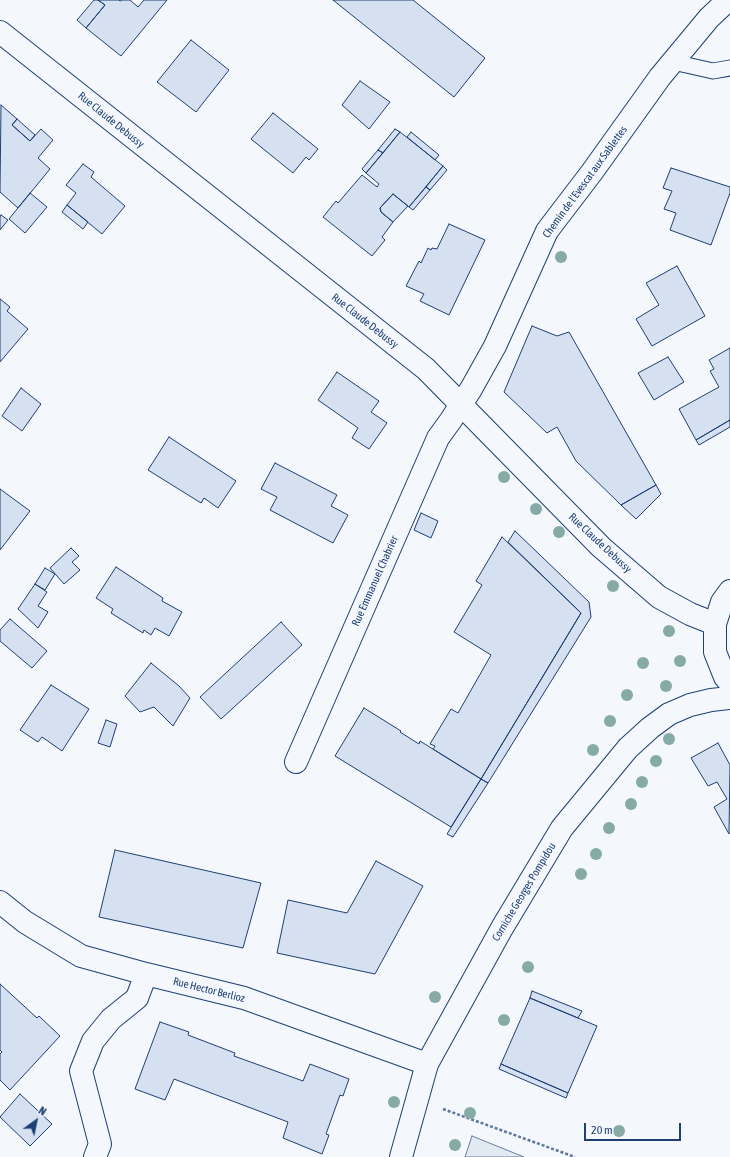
<!DOCTYPE html>
<html>
<head>
<meta charset="utf-8">
<style>
	body { margin:0 }
	#map { position:relative; width:730px; height:1157px; overflow:hidden; background:#f4f7fb; font-family:"Asap Condensed",sans-serif }
	canvas { display:block }
	.north { position:absolute; left:16px; top:1101px; width:40px; height:40px; -webkit-text-stroke:3px #f4f7fb; paint-order:stroke; rotate:33deg; font-size:11px; font-weight:700; line-height:16px; text-align:center; color:#1d3f73 }
	.north::after { content:''; display:block; margin:auto; width:14px; height:18px; background:#1d3f73; clip-path:polygon(50% 0,100% 100%,50% 72%,0 100%) }
	.scale { position:absolute; left:584px; top:1123px; width:97px; height:18px; box-sizing:border-box; border:2px solid #1d3f73; border-top:0; padding-left:5px; font-size:12px; line-height:14px; white-space:nowrap; color:#1d3f73; -webkit-text-stroke:3px #f4f7fb; paint-order:stroke }
</style>
</head>
<body>
<div id="map">
<canvas width="730" height="1157"></canvas>
<div class="north">N</div>
<div class="scale">20 m</div>
</div>
<script>
const g = document.querySelector('canvas').getContext('2d');
g.lineJoin = 'round';
function fill(path, color) { g.fillStyle = color; g.fill(path, 'evenodd'); }
const poly = rows => new Path2D(rows.map(r => 'M' + r).join(''));
function trace(path, color, width, dash) { g.strokeStyle = color; g.lineWidth = width; g.lineCap = dash ? 'butt' : 'round'; g.setLineDash(dash || []); g.stroke(path); }
function write(font, color, halo, rows, align = 'center') {
  g.font = font + ' "Asap Condensed",sans-serif'; g.lineWidth = 3; g.setLineDash([]); g.textBaseline = 'middle'; g.strokeStyle = halo; g.fillStyle = color; for (const [text, x, y, turn = 0] of rows) {
    g.save(); g.translate(x, y); g.rotate((+turn || 0) * Math.PI / 180); g.textAlign = isNaN(turn) ? turn : align; if (halo) g.strokeText(text, 0, 0); g.fillText(text, 0, 0); g.restore();
  }
}
const green = poly([
	[472,1136,524,1157,465,1157,472,1136]
]);
fill(green, '#e3e9f0');
trace(green, '#687fa3', 1);
const building = poly([
	[94,0,98,0,105,5,86,28,77,20,94,0],
	[98,0,119,0,120,1,122,0,130,0,138,7,144,0,167,0,121,56,86,28,105,5,98,0],
	[333,0,413,0,485,58,454,97,333,0],
	[191,40,229,70,196,112,157,82,191,40],
	[360,81,390,102,369,129,342,105,360,81],
	[1,105,17,119,12,125,30,141,41,129,53,140,38,158,50,169,18,208,0,192,1,105],
	[273,113,318,149,309,160,306,157,293,173,251,139,273,113],
	[17,119,35,135,30,141,12,125,17,119],
	[395,129,400,132,383,153,378,150,395,129],
	[400,132,443,166,409,207,393,194,380,208,381,212,393,222,382,237,385,240,372,256,323,217,336,201,338,203,362,175,377,187,379,184,366,173,400,132],
	[411,132,439,155,435,160,407,137,411,132],
	[378,150,383,153,366,173,362,169,378,150],
	[83,164,94,172,91,177,125,206,102,234,67,205,76,193,66,185,83,164],
	[443,166,447,170,430,190,426,187,443,166],
	[671,168,730,187,730,193,711,245,670,230,676,213,664,209,672,191,663,188,671,168],
	[426,187,430,190,413,210,409,207,426,187],
	[30,193,47,207,25,233,9,219,30,193],
	[393,194,408,206,393,222,381,212,380,208,393,194],
	[67,205,88,222,83,229,62,212,67,205],
	[1,215,8,220,0,230,0,217,1,215],
	[449,224,485,240,449,315,420,301,424,294,406,286,419,261,421,263,428,248,431,250,432,248,437,249,449,224],
	[677,266,705,316,652,346,636,319,659,305,646,283,677,266],
	[0,299,10,307,7,311,28,329,0,362,0,299],
	[532,326,557,336,569,332,656,485,621,505,576,461,557,427,547,433,504,392,532,326],
	[730,348,730,420,696,440,679,409,719,387,710,371,714,369,709,360,730,348],
	[668,357,684,382,654,400,638,373,668,357],
	[337,372,379,401,371,412,387,423,369,449,352,438,358,428,318,400,337,372],
	[21,388,41,404,22,431,2,416,21,388],
	[730,420,730,427,699,445,696,440,730,420],
	[169,437,236,481,218,508,204,498,201,503,148,470,169,437],
	[275,463,337,495,331,506,348,515,333,543,270,510,277,497,261,489,275,463],
	[656,485,661,494,636,519,621,505,656,485],
	[0,489,30,511,0,550,0,489],
	[421,513,438,521,431,538,414,530,421,513],
	[515,531,589,602,591,617,488,783,481,779,581,613,508,542,515,531],
	[502,537,581,613,481,779,433,749,435,746,430,744,451,709,458,713,491,655,454,632,482,585,476,581,502,537],
	[71,548,79,556,72,562,80,570,64,584,50,568,71,548],
	[116,567,163,598,162,601,182,612,169,636,155,628,151,635,144,630,143,633,111,613,113,609,96,598,116,567],
	[45,568,55,574,45,590,35,584,45,568],
	[35,584,47,592,38,606,48,612,38,628,18,609,35,584],
	[10,619,47,651,32,668,0,641,0,630,10,619],
	[281,622,302,645,221,719,200,697,281,622],
	[151,663,179,686,190,698,173,726,154,707,140,712,125,696,151,663],
	[51,685,89,709,62,751,42,737,38,742,20,730,51,685],
	[364,708,401,731,400,732,419,744,420,741,481,779,451,827,335,756,364,708],
	[106,720,117,724,110,747,98,743,106,720],
	[718,743,730,765,729,834,714,807,727,799,717,782,708,786,691,758,718,743],
	[481,779,488,783,453,837,447,834,481,779],
	[115,850,261,883,243,948,99,917,115,850],
	[376,861,423,886,375,974,277,953,288,900,347,913,376,861],
	[0,984,37,1018,39,1016,60,1036,10,1090,0,1080,0,1054,2,1052,0,1050,0,984],
	[532,991,582,1011,578,1018,530,998,532,991],
	[530,998,597,1026,568,1093,501,1064,530,998],
	[160,1022,189,1032,188,1035,235,1053,234,1056,303,1081,310,1064,349,1079,343,1096,340,1095,326,1134,329,1135,322,1154,283,1138,288,1122,174,1079,165,1100,135,1089,160,1022],
	[501,1064,568,1093,566,1098,499,1069,501,1064],
	[20,1094,52,1124,30,1146,0,1117,20,1094]
]);
fill(building, '#d5e0f0');
trace(building, '#1d3f73', 1);
const service = poly([
	[673,62,713,71,730,68]
]);
const minor = poly([
	[296,762,438,438,451,420,471,389,495,346,547,231,592,172,660,77,709,18,728,0],
	[0,902,25,922,81,956,146,974,244,998,427,1064],
	[95,1157,100,1144,81,1071,93,1041,111,1019,137,998,146,974]
]);
const secondary = poly([
	[0,32,426,369,601,547,659,597,690,614,715,624],
	[730,591,722,602,715,624,715,652,725,677,730,683],
	[401,1157,427,1064,502,928,562,828,628,748,650,728,669,714,690,705,711,700,730,698]
]);
trace(service, '#1d3f73', 17);
trace(minor, '#1d3f73', 24);
trace(secondary, '#1d3f73', 24);
trace(poly([
	[443,1109,575,1157]
]), '#5e769c', 2.5, [3, 2]);
trace(service, '#f4f7fb', 15);
trace(minor, '#f4f7fb', 22);
trace(secondary, '#f4f7fb', 22);
g.fillStyle = '#86aba6';
for (const [x, y] of [
	[561,257],
	[504,477],
	[536,509],
	[559,532],
	[613,586],
	[669,631],
	[680,661],
	[643,663],
	[666,686],
	[627,695],
	[610,721],
	[669,739],
	[593,750],
	[656,761],
	[642,782],
	[631,804],
	[609,828],
	[596,854],
	[581,874],
	[528,967],
	[435,997],
	[504,1020],
	[394,1102],
	[470,1113],
	[619,1131],
	[455,1145]
]) { g.beginPath(); g.arc(x, y, 6, 0, 2 * Math.PI); g.fill(); }
write('11px', '#1d3f73', '#f4f7fb', [
	["Rue Claude Debussy",111,120,39],
	["Chemin de l'Evescat aux Sablettes",585,182,-54],
	["Rue Claude Debussy",365,321,38],
	["Rue Claude Debussy",600,543,43],
	["Rue Emmanuel Chabrier",375,581,-66],
	["Corniche Georges Pompidou",524,892,-59],
	["Rue Hector Berlioz",209,990,14]
]);
</script>
</body>
</html>
